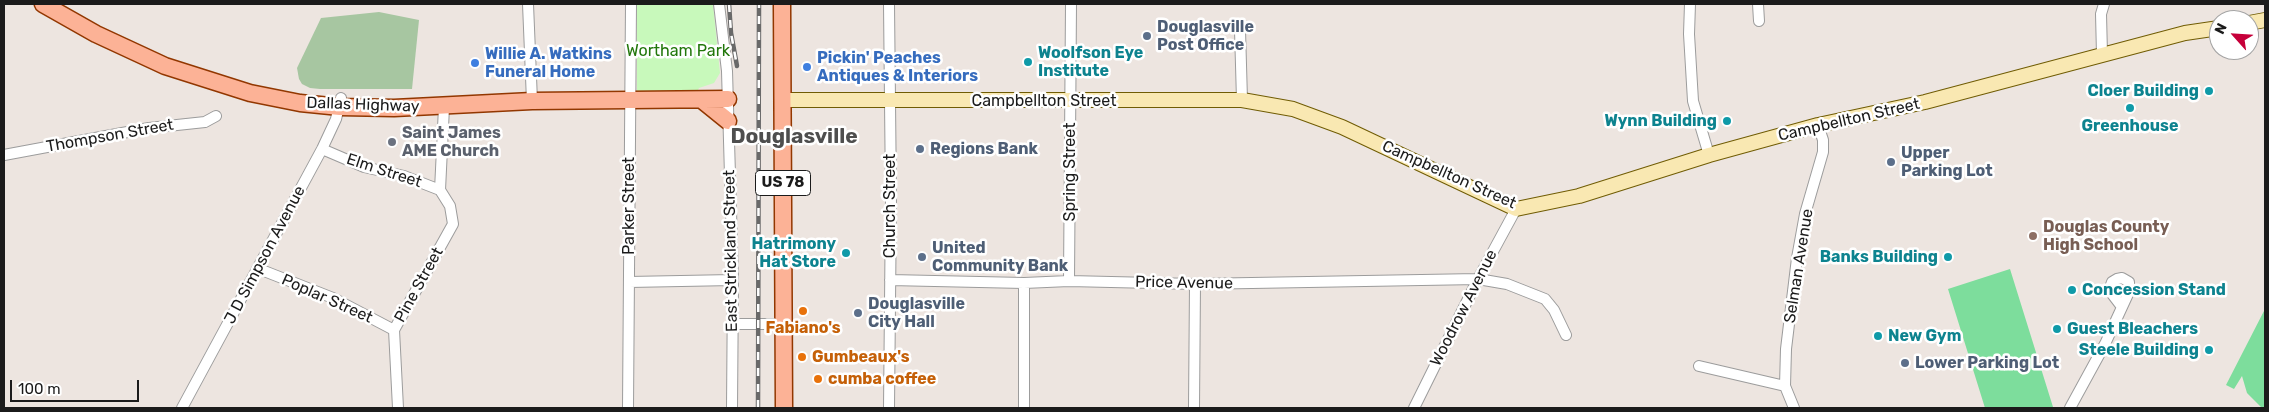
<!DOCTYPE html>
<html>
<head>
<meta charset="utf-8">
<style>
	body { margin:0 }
	#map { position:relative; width:2269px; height:412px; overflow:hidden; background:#ede5e0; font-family:Rubik,sans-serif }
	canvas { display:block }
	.frame { position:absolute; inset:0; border:5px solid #1b1b1b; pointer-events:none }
	.north { position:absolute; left:2209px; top:10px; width:50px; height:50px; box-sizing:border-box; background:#fff; border:1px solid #a4a4a4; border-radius:50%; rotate:296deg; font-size:14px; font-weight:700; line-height:20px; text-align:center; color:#1b1b1b }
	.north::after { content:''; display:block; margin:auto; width:18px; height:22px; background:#c6003a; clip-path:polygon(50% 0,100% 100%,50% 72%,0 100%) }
	.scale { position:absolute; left:10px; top:380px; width:129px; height:22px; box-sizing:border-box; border:2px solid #1b1b1b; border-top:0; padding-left:6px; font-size:15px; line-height:18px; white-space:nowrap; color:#1b1b1b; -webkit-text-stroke:4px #fff; paint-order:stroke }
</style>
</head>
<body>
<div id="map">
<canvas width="2269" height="412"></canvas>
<div class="frame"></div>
<div class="north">N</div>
<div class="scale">100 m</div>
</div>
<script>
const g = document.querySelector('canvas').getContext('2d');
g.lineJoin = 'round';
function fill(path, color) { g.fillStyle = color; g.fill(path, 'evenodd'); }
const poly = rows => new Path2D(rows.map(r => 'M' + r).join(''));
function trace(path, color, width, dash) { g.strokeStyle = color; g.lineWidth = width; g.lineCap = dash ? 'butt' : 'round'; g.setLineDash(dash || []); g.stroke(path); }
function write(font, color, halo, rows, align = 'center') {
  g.font = font + ' Rubik,sans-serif'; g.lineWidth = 5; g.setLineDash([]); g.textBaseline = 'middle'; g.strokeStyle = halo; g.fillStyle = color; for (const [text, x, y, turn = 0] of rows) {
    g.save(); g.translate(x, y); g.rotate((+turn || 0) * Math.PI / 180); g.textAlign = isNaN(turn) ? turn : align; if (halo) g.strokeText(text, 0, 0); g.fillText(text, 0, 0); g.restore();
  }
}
fill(poly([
	[379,12,419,20,412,89,320,89,310,88,302,84,299,79,297,68,321,18]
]), '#a7c6a1');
fill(poly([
	[637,4,713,4,720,73,714,83,699,88,697,92,637,94]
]), '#c8f9bb');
fill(poly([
	[2010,269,2053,407,1985,408,1948,289],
	[2265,309,2265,408,2262,408,2247,393,2242,376,2234,389,2226,385]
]), '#7ddd9c');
const street = poly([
	[528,4,532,101],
	[719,4,727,71,733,280,732,408],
	[1690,4,1689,34,1693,101,1709,155],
	[1758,4,1759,21],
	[1240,30,1242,100],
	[2102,54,2101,14,2104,4],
	[322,149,364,167,404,176,440,190,450,206,453,224,394,330,398,408],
	[4,155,149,128,205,122,216,116],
	[440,190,444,107],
	[259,269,333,298,394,330],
	[890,280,1024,283,1069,281,1195,284,1478,279,1507,284,1545,299,1554,310,1566,335],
	[1069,281,1071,4],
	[629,282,733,280],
	[1024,283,1024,408],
	[733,324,784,324],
	[1699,366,1785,386],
	[182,408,322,149,336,119,341,98],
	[628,408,631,4],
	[889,408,891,198,889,4],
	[1194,408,1195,284],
	[1414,408,1478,279,1516,209],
	[1794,408,1785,386,1786,349,1797,258,1805,214,1823,152,1823,140,1818,125],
	[2070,408,2105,344,2129,292,2129,282,2122,278,2117,279,2112,282,2109,290,2122,307]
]);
const secondary = poly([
	[2249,23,2265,20],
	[782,100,1242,100,1293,109,1342,127,1516,209,1579,196,1709,155,1818,125,1925,102,2185,33,2219,28]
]);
const primary = poly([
	[43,4,96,34,165,66,250,93,300,103,340,107,394,108,532,101,728,99],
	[782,4,784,408],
	[702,100,728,121]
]);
trace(street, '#9c9c9c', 12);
trace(secondary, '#705c04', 16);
trace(primary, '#923700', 19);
trace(street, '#fff', 10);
trace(secondary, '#f9e8b2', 14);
trace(primary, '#fcb296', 16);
const rail = poly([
	[729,4,731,33,737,66],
	[758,408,759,4]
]);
trace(rail, '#696969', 4.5);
trace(rail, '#fff', 2.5, [8]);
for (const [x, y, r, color] of [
	[1147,36,5,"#5c6f8a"],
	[1028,62,5,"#0f9aa8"],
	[475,63,5,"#3f7fe0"],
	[807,67,5,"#3f7fe0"],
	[2209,91,5,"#0f9aa8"],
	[2130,108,5,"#0f9aa8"],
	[1727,121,5,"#0f9aa8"],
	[392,142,5,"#6b7280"],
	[920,149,5,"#5c6f8a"],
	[1891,162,5,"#5c6f8a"],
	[2033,236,5,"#8d6e63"],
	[846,253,5,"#0f9aa8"],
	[922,257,5,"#5c6f8a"],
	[1948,257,5,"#0f9aa8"],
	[2072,290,5,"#0f9aa8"],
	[803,311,5,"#e8710a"],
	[858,313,5,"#5c6f8a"],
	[2057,329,5,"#0f9aa8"],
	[1878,336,5,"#0f9aa8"],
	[2209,350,5,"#0f9aa8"],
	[802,357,5,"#e8710a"],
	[1905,363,5,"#5c6f8a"],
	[818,379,5,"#e8710a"]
]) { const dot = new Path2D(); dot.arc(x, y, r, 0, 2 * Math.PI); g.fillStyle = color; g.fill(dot); trace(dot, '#fff', 2); }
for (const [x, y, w] of [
	[783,183,55]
]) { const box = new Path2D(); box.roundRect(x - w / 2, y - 12.5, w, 25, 4); g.fillStyle = '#fff'; g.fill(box); trace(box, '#1b1b1b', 1); }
write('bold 15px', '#1b1b1b', null, [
	["US 78",783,183]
]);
write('bold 16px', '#4e5e75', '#fff', [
	["Douglasville",1157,27],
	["Post Office",1157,45],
	["Regions Bank",930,149],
	["Upper",1901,153],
	["Parking Lot",1901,171],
	["United",932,248],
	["Community Bank",932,266],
	["Douglasville",868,304],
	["City Hall",868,322],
	["Lower Parking Lot",1915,363]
], 'left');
write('16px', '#22770b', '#fff', [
	["Wortham Park",678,51]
]);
write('bold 16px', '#0d838f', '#fff', [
	["Woolfson Eye",1038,53,"left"],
	["Institute",1038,71,"left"],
	["Cloer Building",2199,91],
	["Wynn Building",1717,121],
	["Greenhouse",2130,126,"center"],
	["Hatrimony",836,244],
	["Hat Store",836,262],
	["Banks Building",1938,257],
	["Concession Stand",2082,290,"left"],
	["Guest Bleachers",2067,329,"left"],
	["New Gym",1888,336,"left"],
	["Steele Building",2199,350]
], 'right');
write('bold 16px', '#366cbe', '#fff', [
	["Willie A. Watkins",485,54],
	["Funeral Home",485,72],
	["Pickin' Peaches",817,58],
	["Antiques & Interiors",817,76]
], 'left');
write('16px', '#1b1b1b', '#fff', [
	["Campbellton Street",1044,101],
	["Dallas Highway",363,105,2],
	["Campbellton Street",1849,120,-13],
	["Thompson Street",110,136,-10],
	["Elm Street",384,171,18],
	["Spring Street",1070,172,-90],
	["Campbellton Street",1449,175,24],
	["Parker Street",629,206,-90],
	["Church Street",890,206,-90],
	["East Strickland Street",731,251,-91],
	["J D Simpson Avenue",265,255,-62],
	["Selman Avenue",1799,266,-81],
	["Price Avenue",1184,283,1],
	["Pine Street",419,285,-61],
	["Poplar Street",327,299,24],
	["Woodrow Avenue",1464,308,-63]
]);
write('bold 16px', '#5b616d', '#fff', [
	["Saint James",402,133],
	["AME Church",402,151]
], 'left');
write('bold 16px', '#785e54', '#fff', [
	["Douglas County",2043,227],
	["High School",2043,245]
], 'left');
write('bold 16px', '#c56008', '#fff', [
	["Fabiano's",803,328,"center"],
	["Gumbeaux's",812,357],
	["cumba coffee",828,379]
], 'left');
write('bold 21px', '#4e4e4e', '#fff', [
	["Douglasville",794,137]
]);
</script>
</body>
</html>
